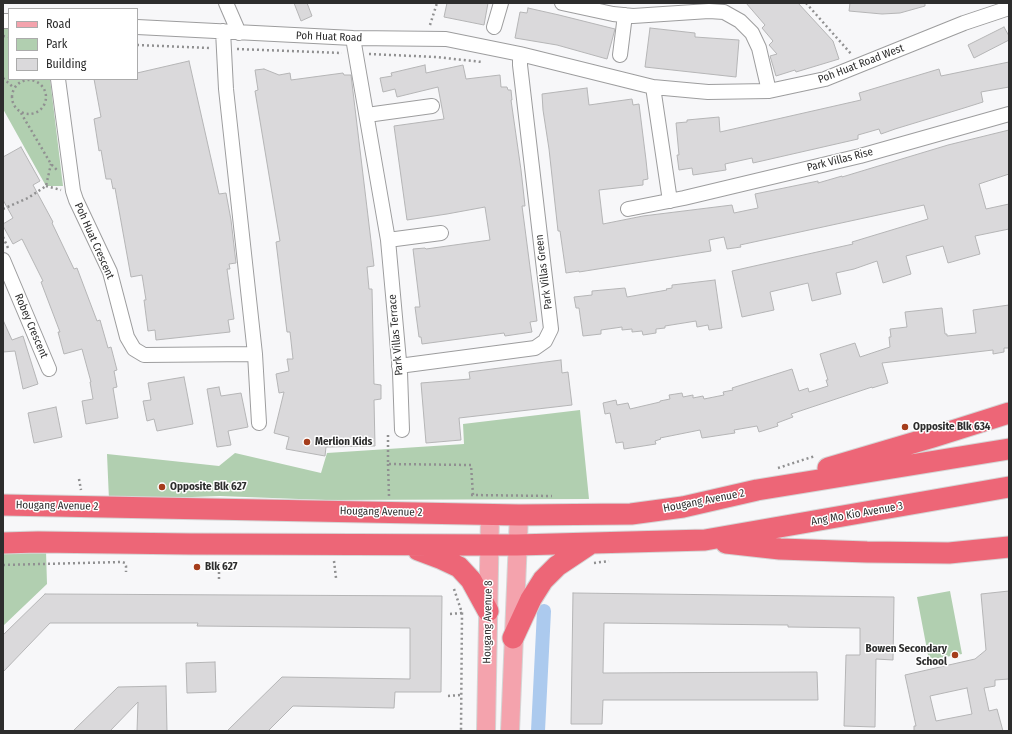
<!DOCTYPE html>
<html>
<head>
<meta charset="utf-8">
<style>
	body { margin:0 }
	#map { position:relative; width:1012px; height:734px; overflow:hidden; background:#f7f7f9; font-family:"Fira Sans Condensed",sans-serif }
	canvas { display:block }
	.frame { position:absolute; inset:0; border:4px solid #2d2d2d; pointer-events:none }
	.legend { position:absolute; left:8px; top:8px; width:130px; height:72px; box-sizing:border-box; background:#fff; border:1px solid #ababab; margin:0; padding:5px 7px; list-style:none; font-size:12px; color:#2d2d2d }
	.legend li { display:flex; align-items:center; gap:8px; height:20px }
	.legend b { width:20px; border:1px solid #ababab }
</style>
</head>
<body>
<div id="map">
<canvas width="1012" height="734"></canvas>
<div class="frame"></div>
<ul class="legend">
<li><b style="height:5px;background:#f4a3ad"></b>Road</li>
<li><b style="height:11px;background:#b1cfb0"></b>Park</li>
<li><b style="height:11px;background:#dad9db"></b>Building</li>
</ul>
</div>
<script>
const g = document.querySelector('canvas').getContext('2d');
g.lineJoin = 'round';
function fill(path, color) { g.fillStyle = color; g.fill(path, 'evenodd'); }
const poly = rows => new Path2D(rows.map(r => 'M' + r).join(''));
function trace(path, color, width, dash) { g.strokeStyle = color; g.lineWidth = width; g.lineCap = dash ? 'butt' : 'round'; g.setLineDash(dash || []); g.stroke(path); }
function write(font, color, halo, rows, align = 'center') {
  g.font = font + ' "Fira Sans Condensed",sans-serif'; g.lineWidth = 3; g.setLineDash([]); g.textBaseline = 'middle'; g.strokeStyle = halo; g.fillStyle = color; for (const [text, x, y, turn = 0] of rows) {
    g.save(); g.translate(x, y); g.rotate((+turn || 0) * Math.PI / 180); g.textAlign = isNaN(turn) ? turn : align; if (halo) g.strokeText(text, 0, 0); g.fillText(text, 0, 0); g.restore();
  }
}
fill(poly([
	[3,27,9,27,9,79,50,79,63,186,46,186,3,109],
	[580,410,589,499,325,500,220,496,109,500,107,454,219,466,235,453,321,473,327,453,464,444,463,424],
	[3,551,46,551,47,584,3,626],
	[950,591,962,654,929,660,917,597]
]), '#b1cfb0');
trace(poly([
	[538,731,544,611]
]), '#accaee', 14);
const building = poly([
	[294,3,307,3,312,16,301,21,294,3],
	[447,3,488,3,484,25,444,17,447,3],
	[746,3,798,3,833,41,839,59,796,72,795,70,776,76,770,56,777,54,769,45,773,41,762,28,765,25,746,3],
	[850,3,925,3,925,6,900,13,882,14,849,11,850,3],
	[528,8,559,15,615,29,607,59,557,45,515,38,520,12,527,13,528,8],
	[1004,27,1009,36,1009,40,974,58,968,45,1004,27],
	[650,28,695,33,695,37,739,40,736,77,645,67,650,28],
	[189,61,219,194,226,193,231,220,236,263,229,264,230,269,227,269,234,319,228,320,230,332,156,340,155,330,148,331,144,300,146,300,142,275,131,277,115,188,113,189,111,179,106,179,101,150,99,151,94,119,101,117,94,79,137,79,137,73,189,61],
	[1009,62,1009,87,981,92,983,102,964,108,895,129,881,134,879,129,858,135,858,139,753,163,752,158,725,164,726,170,693,175,692,168,679,170,677,155,679,155,676,123,687,122,687,120,719,117,720,132,861,100,859,93,939,69,941,76,1009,62],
	[425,65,426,73,463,65,466,79,500,75,501,87,507,87,508,90,511,90,512,100,511,100,521,170,525,206,522,206,524,221,537,321,530,322,532,332,505,336,504,333,422,344,421,337,419,337,415,307,420,307,413,249,425,248,426,249,490,240,485,207,447,214,407,220,394,126,444,119,438,87,397,97,395,89,383,92,380,78,392,76,391,73,425,65],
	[264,69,279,75,290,73,291,80,343,73,344,75,351,75,374,266,367,267,369,289,372,289,374,384,381,385,381,399,374,400,375,446,326,447,325,456,286,449,289,437,274,433,284,392,279,393,276,374,289,371,287,359,293,359,290,332,287,332,276,242,280,241,255,91,258,90,255,70,264,69],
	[587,88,589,105,632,99,633,105,639,104,646,160,648,179,643,180,643,185,599,190,603,224,643,216,732,205,734,213,758,208,755,194,818,181,818,183,842,176,842,177,948,145,1009,130,1009,174,979,184,986,209,1009,204,1009,229,975,236,980,254,948,263,943,246,906,256,911,274,883,283,877,261,854,269,836,273,841,294,812,301,808,283,770,292,774,310,742,317,732,271,853,244,852,242,928,219,924,205,740,245,741,247,727,249,724,237,709,240,711,251,579,272,579,271,566,273,560,231,558,231,549,149,543,110,542,94,587,88],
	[21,147,40,181,33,185,53,222,52,223,74,269,77,268,97,321,100,320,108,348,111,347,117,370,114,371,117,387,113,388,118,418,86,424,82,401,93,399,90,382,91,382,82,349,64,354,58,332,60,332,41,282,43,281,22,239,13,244,3,226,3,224,13,218,3,200,3,157,21,147],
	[715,280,722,328,709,330,708,325,697,327,696,321,665,326,665,328,656,329,656,333,643,335,642,331,632,332,632,329,622,330,622,327,601,330,601,334,583,336,579,308,576,308,574,297,592,295,592,291,625,288,627,297,667,290,666,289,672,288,672,285,715,280],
	[1009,305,1009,348,1004,348,1004,352,993,354,993,350,882,363,888,383,872,388,872,387,791,414,793,417,777,423,778,426,759,432,757,426,734,430,735,433,702,438,700,430,660,438,661,439,655,441,656,444,624,449,623,442,616,443,610,413,605,414,603,403,616,400,617,405,628,403,630,409,660,402,660,401,670,399,669,395,682,393,683,397,693,395,693,398,703,396,704,399,724,395,723,392,733,390,732,388,792,369,799,391,808,388,809,392,828,386,826,380,828,380,820,354,855,343,860,357,890,347,889,337,891,337,890,329,907,327,905,312,942,308,945,334,947,334,947,336,976,333,973,310,1009,305],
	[3,320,12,340,23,336,38,384,23,389,15,351,3,352,3,320],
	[561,360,562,373,568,372,572,405,459,418,461,440,426,443,421,383,470,379,469,372,561,360],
	[184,377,193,424,157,431,154,419,147,421,143,401,151,400,148,383,184,377],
	[219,387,221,396,241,393,248,427,228,431,231,445,217,447,207,389,219,387],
	[56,407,62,437,34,443,28,413,56,407],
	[1009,591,1009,679,995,680,995,686,984,688,989,711,997,709,1003,731,914,731,914,726,916,726,905,675,975,659,986,650,981,594,1009,591],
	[967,688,972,714,936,721,930,696,967,688],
	[573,593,894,597,893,660,876,659,875,727,844,726,846,655,860,655,860,628,788,627,788,625,604,623,603,673,817,672,818,700,603,700,602,724,571,724,573,593],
	[45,594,442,596,441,692,395,692,394,708,293,706,268,731,227,731,282,677,410,679,410,628,197,626,198,623,50,623,3,672,3,635,45,594],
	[215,662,216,692,187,693,186,663,215,662],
	[166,686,167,731,137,731,138,702,110,731,73,731,118,687,166,686]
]);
fill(building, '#dad9db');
trace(building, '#b5b5b6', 1);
const minor = poly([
	[226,3,239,33],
	[562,3,613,14,633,16,709,11,724,12,740,21,752,33,759,48,769,91],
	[3,21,9,21],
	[137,27,353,38,446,39,520,54,653,87,708,92,769,91,825,79,964,23,1009,8],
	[494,27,501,3],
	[223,31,226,89,255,354,259,423],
	[353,38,388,240,400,372,402,430],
	[620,55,625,15],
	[58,79,73,191,76,200,110,272,127,337,134,349,144,355,255,354],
	[653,87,670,201],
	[367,115,432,106],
	[628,209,684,198,860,156,1009,114],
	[388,240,441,233],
	[3,260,49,369],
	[399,366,535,348,545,341,551,329,520,65,520,54]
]);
const major = poly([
	[486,731,490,514],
	[510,731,519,515]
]);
const highway = poly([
	[828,468,933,437,1009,413],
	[3,505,519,515,631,514,683,507,757,490,1009,449],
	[3,543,38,542,190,544,517,545,705,540,1009,487],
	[726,543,780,549,867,552,949,553,1009,547],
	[418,550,442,559,459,567,471,580,488,611],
	[513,638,531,599,543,580,557,566,590,544]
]);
trace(minor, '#9d9d9e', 16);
trace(major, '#d5d5d5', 20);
trace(highway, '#d5d5d5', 23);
trace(poly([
	[806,3,852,55],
	[430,25,437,3],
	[3,36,9,37],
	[137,45,210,48],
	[237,49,342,53],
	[369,54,436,57,482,62],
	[3,78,14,88],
	'12 97a17 17 0 1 1 34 0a17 17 0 1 1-34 0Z',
	[21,113,51,164,57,170],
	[46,186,61,190],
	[3,209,28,198,46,186,51,164],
	[3,237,8,248],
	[388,435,388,464,471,465,473,495],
	[388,464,389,496],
	[778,468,815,456],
	[79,479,81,490],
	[471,495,552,496],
	[334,561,336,578],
	[594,563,609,561],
	[3,565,122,562,125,563,126,566,126,572],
	[219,579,219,560],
	[454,589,462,613,461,731],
	[450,614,462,613],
	[448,696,461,695]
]), '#909091', 2.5, [2, 3]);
trace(minor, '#fff', 14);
trace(major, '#f4a3ad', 18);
trace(highway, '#ed6677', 21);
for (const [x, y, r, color] of [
	[905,427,4,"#a53d1c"],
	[307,442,4,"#a53d1c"],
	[162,487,4,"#a53d1c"],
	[197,567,4,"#a53d1c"],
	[955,655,4,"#a53d1c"]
]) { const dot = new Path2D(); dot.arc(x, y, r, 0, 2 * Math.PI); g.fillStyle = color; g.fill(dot); trace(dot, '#fff', 1.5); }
write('11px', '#2d2d2d', '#fff', [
	["Poh Huat Road",329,37,2],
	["Poh Huat Road West",861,64,-21],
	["Park Villas Rise",840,160,-14],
	["Poh Huat Crescent",94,241,66],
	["Park Villas Green",544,272,-97],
	["Robey Crescent",31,326,67],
	["Park Villas Terrace",396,335,-95],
	["Hougang Avenue 2",704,501,-11],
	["Hougang Avenue 2",57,506,1],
	["Hougang Avenue 2",381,512,1],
	["Ang Mo Kio Avenue 3",857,514,-10],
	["Hougang Avenue 8",488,622,-89]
]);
write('bold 11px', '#2d2d2d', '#fff', [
	["Opposite Blk 634",913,427],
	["Merlion Kids",315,442],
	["Opposite Blk 627",170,487],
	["Blk 627",205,567],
	["Bowen Secondary",947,649,"right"],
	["School",947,662,"right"]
], 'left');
</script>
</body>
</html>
